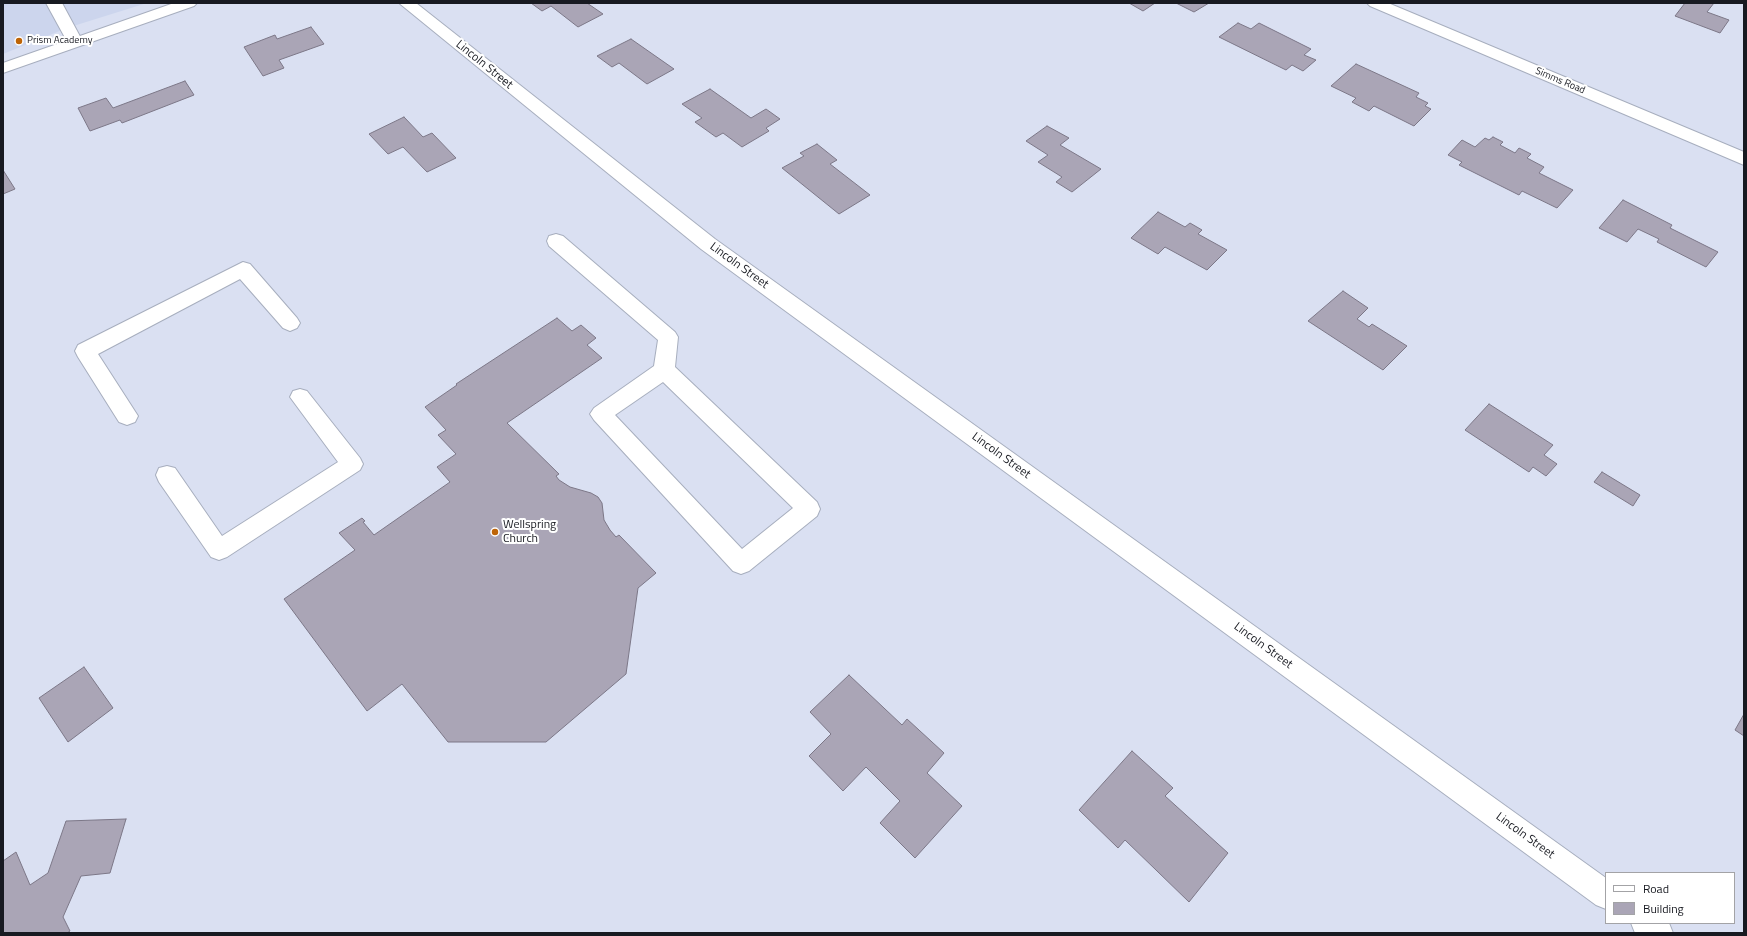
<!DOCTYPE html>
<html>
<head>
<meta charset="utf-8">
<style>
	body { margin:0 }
	#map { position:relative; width:1747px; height:936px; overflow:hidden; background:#dae0f2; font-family:"Titillium Web",sans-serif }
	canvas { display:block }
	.frame { position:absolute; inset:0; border:4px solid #181a21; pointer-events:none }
	.legend { position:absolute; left:1605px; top:872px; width:130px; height:52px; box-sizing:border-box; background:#fff; border:1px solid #a3a3a6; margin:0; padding:5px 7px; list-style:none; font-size:12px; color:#181a21 }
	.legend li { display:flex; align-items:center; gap:8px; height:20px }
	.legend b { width:20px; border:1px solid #a3a3a6 }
</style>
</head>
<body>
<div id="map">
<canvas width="1747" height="936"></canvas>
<div class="frame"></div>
<ul class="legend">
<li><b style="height:5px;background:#fff"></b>Road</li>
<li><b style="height:11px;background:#aaa5b6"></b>Building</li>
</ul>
</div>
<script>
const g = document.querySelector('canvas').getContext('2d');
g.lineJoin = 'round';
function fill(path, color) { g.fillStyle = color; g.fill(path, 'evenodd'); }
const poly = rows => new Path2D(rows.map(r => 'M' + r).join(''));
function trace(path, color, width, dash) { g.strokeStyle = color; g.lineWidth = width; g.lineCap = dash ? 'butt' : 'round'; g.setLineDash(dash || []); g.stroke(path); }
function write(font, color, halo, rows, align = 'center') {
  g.font = font + ' "Titillium Web",sans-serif'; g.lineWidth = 4; g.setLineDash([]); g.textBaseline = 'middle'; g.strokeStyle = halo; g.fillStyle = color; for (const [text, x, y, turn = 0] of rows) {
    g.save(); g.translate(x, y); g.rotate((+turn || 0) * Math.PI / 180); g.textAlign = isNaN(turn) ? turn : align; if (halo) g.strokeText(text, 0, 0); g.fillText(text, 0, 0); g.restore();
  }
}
fill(poly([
	[3,3,147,3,67,28,3,54]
]), '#ccd5ed');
const building = poly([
	[531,3,587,3,603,14,578,27,551,6,542,11,531,3],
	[1129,3,1155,3,1143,11,1129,3],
	[1176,3,1209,3,1194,12,1176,3],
	[1685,3,1714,3,1707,12,1729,20,1720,33,1675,16,1685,3],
	[1238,23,1251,29,1259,23,1311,49,1304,55,1316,60,1303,71,1292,65,1286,70,1219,37,1238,23],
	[311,27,324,44,279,60,284,68,263,76,244,47,275,35,277,39,311,27],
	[631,39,674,69,647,84,619,63,612,67,597,56,631,39],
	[1356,64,1419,93,1416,97,1428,103,1425,106,1431,109,1414,126,1374,106,1369,111,1352,102,1356,98,1331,86,1356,64],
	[185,81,194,95,122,123,120,120,90,131,78,108,106,98,113,108,185,81],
	[710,89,751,118,766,109,780,119,766,128,769,131,742,147,723,133,716,137,695,122,702,118,682,104,710,89],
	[404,117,423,137,432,133,456,158,427,172,403,147,388,154,369,134,404,117],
	[1047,126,1069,138,1060,145,1101,169,1072,192,1056,182,1062,177,1038,162,1048,155,1026,141,1047,126],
	[1493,137,1503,142,1500,145,1515,153,1519,148,1531,154,1527,158,1544,167,1539,173,1573,190,1557,208,1522,191,1519,195,1459,165,1462,162,1448,155,1462,140,1475,147,1485,138,1489,140,1493,137],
	[817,144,837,160,830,164,870,195,839,214,782,168,804,156,800,153,817,144],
	[3,170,15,189,3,194,3,170],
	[1623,200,1672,225,1670,228,1718,252,1706,267,1657,242,1659,239,1638,229,1627,242,1599,228,1623,200],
	[1158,212,1185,227,1190,223,1202,230,1198,234,1227,250,1207,270,1165,247,1158,254,1131,238,1158,212],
	[1343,291,1368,308,1357,319,1369,327,1372,324,1407,346,1383,370,1308,321,1343,291],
	[557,318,572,331,581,325,596,338,587,345,602,358,507,423,559,474,556,476,559,480,570,487,591,493,598,497,602,503,604,520,610,530,616,537,619,535,656,573,638,588,626,674,546,742,448,742,402,684,367,711,284,599,355,550,339,533,362,518,365,521,363,522,374,535,450,482,437,467,456,454,438,435,446,430,425,407,457,385,456,384,557,318],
	[1489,404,1553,445,1544,455,1557,464,1546,476,1533,467,1529,472,1465,430,1489,404],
	[1602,472,1640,495,1633,506,1594,482,1602,472],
	[84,667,113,708,68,742,39,698,84,667],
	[849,675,902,725,907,719,944,753,927,773,962,806,915,858,880,823,900,801,866,767,843,791,809,756,831,734,810,712,849,675],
	[1744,714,1744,736,1735,730,1744,714],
	[1132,751,1173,788,1165,796,1228,853,1189,902,1125,840,1118,848,1079,810,1132,751],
	[126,819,110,873,81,876,63,917,70,931,67,933,3,933,3,861,16,852,30,885,48,873,66,821,126,819]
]);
fill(building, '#aaa5b6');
trace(building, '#7c7787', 1);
const lane = poly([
	[46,3,62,3,83,42,81,45,69,45,46,3],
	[556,234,563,236,675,332,678,337,675,367,817,502,820,509,817,516,749,571,741,574,733,571,594,420,590,414,594,408,654,366,658,340,549,246,547,241,549,236,556,234],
	[663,382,793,508,742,549,615,415,663,382],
	[243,262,250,264,297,318,300,323,297,328,290,331,283,328,240,279,98,354,138,416,135,422,127,425,119,422,78,357,75,351,78,345,243,262],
	[300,389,307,391,360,458,363,464,360,470,227,557,219,560,211,557,159,482,156,475,159,468,167,466,175,468,222,536,338,462,290,397,293,391,300,389]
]);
const street = poly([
	[174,3,197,3,194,6,3,73,3,63,174,3],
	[399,3,416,3,715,239,1606,878,1606,909,1596,905,701,249,399,3],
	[1367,3,1388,3,1744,152,1744,165,1370,6,1367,3],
	[1631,923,1669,923,1673,933,1635,933,1631,923]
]);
trace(lane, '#a7aebe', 2);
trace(street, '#a7aebe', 2);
fill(lane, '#fff');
fill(street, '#fff');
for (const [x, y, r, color] of [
	[19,41,4,"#be6406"],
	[495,532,4,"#be6406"]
]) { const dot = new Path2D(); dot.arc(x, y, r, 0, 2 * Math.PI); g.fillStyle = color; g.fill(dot); trace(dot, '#fff', 1.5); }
write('10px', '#181a21', '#fff', [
	["Prism Academy",27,41]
], 'left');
write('10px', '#181a21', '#fff', [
	["Simms Road",1560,81,23]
]);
write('12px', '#181a21', '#fff', [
	["Lincoln Street",484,65,39],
	["Lincoln Street",739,266,36],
	["Lincoln Street",1001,456,36],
	["Lincoln Street",1263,646,36],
	["Lincoln Street",1525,836,36]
]);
write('12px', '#181a21', '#fff', [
	["Wellspring",503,525],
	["Church",503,539]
], 'left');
</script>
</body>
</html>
